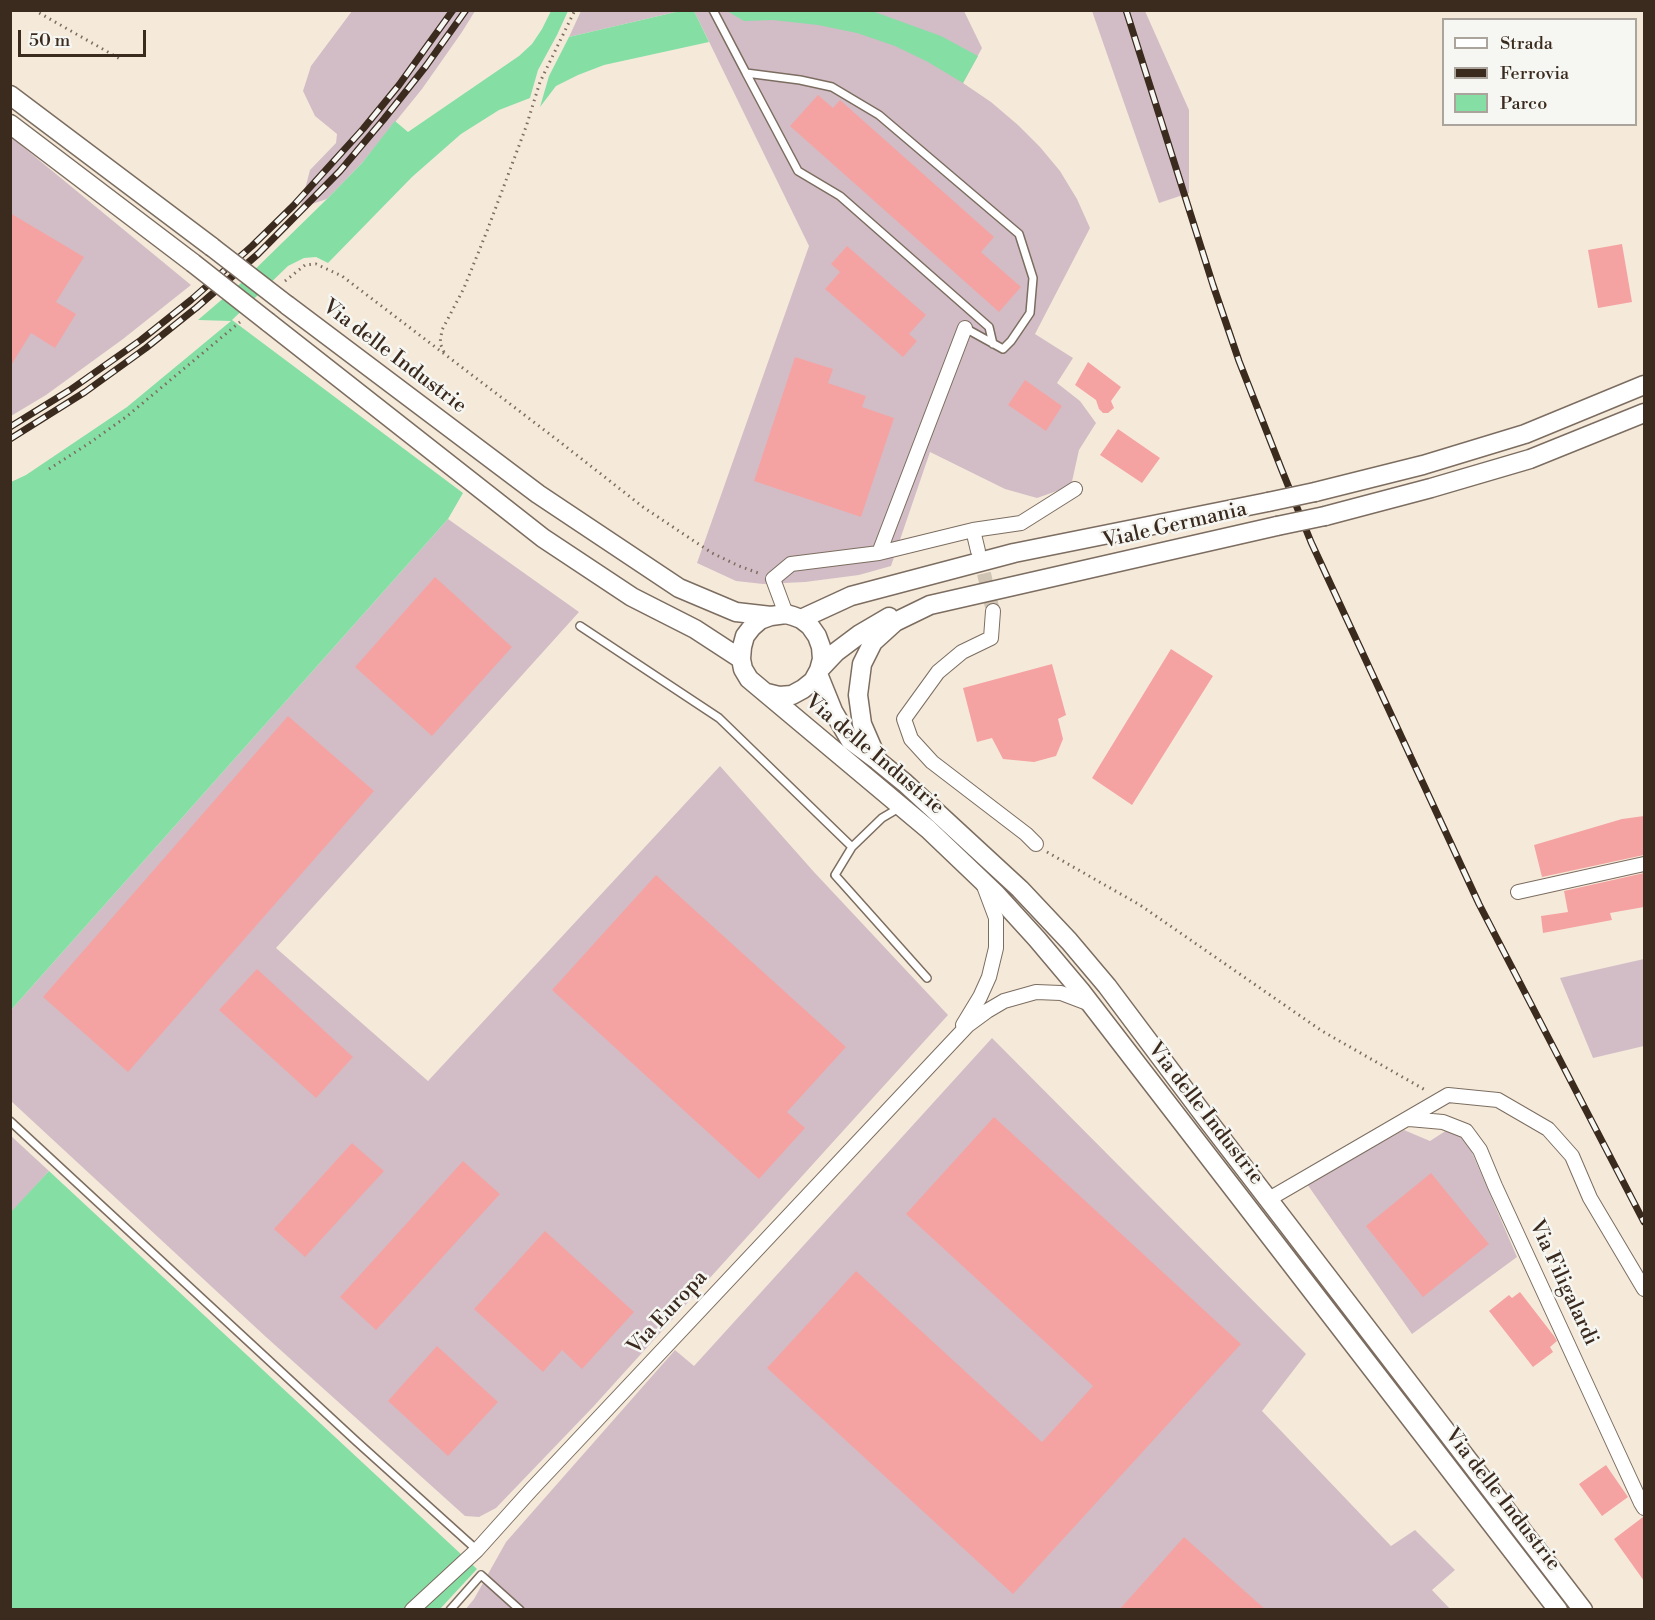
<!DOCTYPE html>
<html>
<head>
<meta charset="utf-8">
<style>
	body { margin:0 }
	#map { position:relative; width:1655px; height:1620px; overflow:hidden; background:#f5eada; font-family:"Libre Bodoni",serif }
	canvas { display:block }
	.frame { position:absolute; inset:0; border:12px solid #3b2a1e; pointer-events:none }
	.legend { position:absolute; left:1442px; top:18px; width:195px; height:108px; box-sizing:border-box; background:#f6f6f2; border:2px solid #aba49d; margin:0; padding:8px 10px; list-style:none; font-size:18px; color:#3b2a1e }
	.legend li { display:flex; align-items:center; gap:12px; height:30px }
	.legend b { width:30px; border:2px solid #aba49d }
	.scale { position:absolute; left:18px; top:30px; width:128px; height:27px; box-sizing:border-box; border:3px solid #3b2a1e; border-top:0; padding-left:8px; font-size:18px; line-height:21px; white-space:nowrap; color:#3b2a1e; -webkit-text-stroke:4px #f6f6f2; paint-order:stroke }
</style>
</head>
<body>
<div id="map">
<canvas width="1655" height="1620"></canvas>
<div class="frame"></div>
<ul class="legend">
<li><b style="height:8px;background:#fff"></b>Strada</li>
<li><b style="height:8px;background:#3b2a1e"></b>Ferrovia</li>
<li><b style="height:16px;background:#85dea4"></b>Parco</li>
</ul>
<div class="scale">50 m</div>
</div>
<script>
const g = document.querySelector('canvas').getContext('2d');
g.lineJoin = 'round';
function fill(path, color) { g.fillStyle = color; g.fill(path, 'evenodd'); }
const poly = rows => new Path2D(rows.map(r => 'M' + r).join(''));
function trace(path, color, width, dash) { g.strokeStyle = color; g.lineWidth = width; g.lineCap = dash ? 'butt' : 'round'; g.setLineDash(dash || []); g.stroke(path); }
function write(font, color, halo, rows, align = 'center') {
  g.font = font + ' "Libre Bodoni",serif'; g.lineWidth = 5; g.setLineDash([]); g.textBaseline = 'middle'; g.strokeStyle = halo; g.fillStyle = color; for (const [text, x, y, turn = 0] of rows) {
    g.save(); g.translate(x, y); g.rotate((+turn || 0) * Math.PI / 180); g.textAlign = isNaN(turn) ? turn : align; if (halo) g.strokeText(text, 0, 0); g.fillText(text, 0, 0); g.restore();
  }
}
fill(poly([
	[352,11,475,11,462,32,422,89,362,163,327,199,300,208,310,170,336,143,337,134,315,116,303,91,311,66],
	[581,11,680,11,569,37],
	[694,11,964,11,982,48,963,83,991,102,1018,125,1040,147,1060,171,1077,199,1090,228,1035,334,1073,358,1057,383,1080,401,1096,423,1079,450,1071,486,1037,498,1005,489,930,452,891,566,859,575,805,582,763,584,736,581,697,563,809,246],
	[1092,11,1145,11,1189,110,1189,193,1159,203],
	[11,137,191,285,123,339,46,395,11,416],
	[448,519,579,612,276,948,428,1081,720,766,814,872,948,1015,593,1407,496,1508,479,1517,465,1516,266,1337,11,1101,11,1010],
	[1644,959,1644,1046,1593,1058,1560,978],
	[992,1038,1306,1354,1262,1411,1391,1546,1415,1530,1455,1570,1432,1590,1451,1610,465,1610,474,1599,506,1542,675,1350,694,1366],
	[1404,1130,1430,1141,1447,1130,1464,1134,1517,1257,1412,1334,1307,1184],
	[10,1135,49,1171,11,1213,10,1213]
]), '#d2bdc7');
fill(poly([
	[551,11,568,11,557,35,538,70,530,98,499,110,461,134,412,177,328,263,316,257,304,258,288,266,232,320,463,493,448,519,11,1010,11,482,26,475,127,407,231,321,198,320,240,284,327,199,362,163,395,121,408,132,519,56,532,44,542,29],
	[680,11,694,11,709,42,604,65,578,75,556,86,540,107,549,76,569,37],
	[727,11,872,11,941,36,978,56,963,83,928,62,895,46,857,33,818,25,773,20,744,21],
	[49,1171,477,1569,440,1609,11,1609,10,1213]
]), '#85dea4');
fill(poly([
	[818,95,833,108,840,100,994,237,981,252,1021,287,999,312,790,126],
	[10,213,84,257,56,302,76,314,55,348,31,333,10,367],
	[1622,244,1632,302,1598,308,1588,250],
	[847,246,926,315,909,334,917,341,903,357,825,289,840,272,831,264],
	[795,357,833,369,828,383,866,396,862,407,894,418,861,517,754,481],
	[1088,362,1121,387,1111,401,1114,408,1108,413,1103,413,1099,409,1096,400,1075,385],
	[1025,380,1062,406,1046,431,1008,405],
	[1118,429,1160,458,1142,483,1100,455],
	[435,577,512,647,432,736,355,667],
	[1171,649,1213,676,1132,805,1092,778],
	[1052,664,1066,715,1058,719,1063,739,1056,756,1034,762,1003,759,992,738,977,742,963,688],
	[288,716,374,791,128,1072,43,997],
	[1644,816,1644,855,1542,877,1534,845,1622,819],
	[1644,873,1644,907,1610,913,1612,920,1543,933,1541,916,1568,912,1564,891],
	[656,875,846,1047,787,1112,805,1128,759,1179,552,990],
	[257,969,353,1057,316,1098,219,1010],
	[994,1117,1241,1344,1013,1594,767,1368,856,1271,1042,1442,1093,1386,906,1214],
	[352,1143,384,1171,305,1257,274,1229],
	[463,1161,500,1194,376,1330,340,1297],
	[1431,1173,1489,1244,1423,1297,1366,1226],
	[545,1231,634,1312,582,1369,562,1350,543,1372,474,1309],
	[1520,1292,1554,1336,1557,1341,1550,1347,1553,1352,1533,1367,1489,1311,1509,1295,1512,1298],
	[437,1346,498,1402,448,1456,388,1401],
	[1606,1465,1628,1497,1602,1516,1579,1484],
	[1643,1517,1644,1517,1644,1581,1614,1539],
	[1184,1537,1266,1610,1119,1610]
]), '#f5a3a2');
trace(poly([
	[979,553,993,611]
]), '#d0c4b4', 14, [14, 7]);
const service = poly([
	[713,10,746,73,800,80,832,87,879,115,1019,234,1033,278,1030,313,1011,341,1003,349,965,328],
	[746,73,798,171,840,196,989,327,993,344],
	[580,626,719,718,852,847,835,875,927,978],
	[852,847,882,818,899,808],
	[10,1121,356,1441,477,1550],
	[450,1610,481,1575,520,1610]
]);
const minor = poly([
	[973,530,1021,523,1075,489],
	[879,553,973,530,978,551],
	[993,611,991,638,962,652,938,672,904,719,911,739,932,762,1026,834,1036,844],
	[786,614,773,579,791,564,879,553,965,328],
	[1518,892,1644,864],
	[963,1025,980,997,989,977,996,948,996,918,984,886],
	[1409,1119,1443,1122,1466,1131,1480,1150,1495,1186,1641,1503,1644,1508],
	[1269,1199,1448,1095,1498,1100,1548,1129,1572,1156,1590,1198,1644,1289],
	[412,1610,477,1550,531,1490,968,1025,987,1011,1004,1001,1036,992,1061,993,1090,1004]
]);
const tertiary = poly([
	[10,95,212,247],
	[10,124,193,263],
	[287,305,538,494,679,588,736,612,771,616],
	[268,322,543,538,632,597,695,629,741,659],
	[1315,492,1423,465,1525,434,1644,385],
	[1325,516,1431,488,1530,459,1644,413],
	[1277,526,930,605,895,622,873,642,862,664,858,695,862,724,878,761,905,783,1020,889,1069,941,1107,986,1209,1122,1583,1610],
	[801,619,851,596,1014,553,1268,502],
	[819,670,836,652,860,634,889,617],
	[818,674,833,711,850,740,877,760],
	[767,693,779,696,792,695,803,689,813,681,819,670,822,659,821,647,817,636,810,626,801,619,793,616,786,614,771,616,760,620,752,627,745,636,742,647,741,659,743,669,749,679,928,829,996,894,1037,939,1080,990,1558,1610]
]);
trace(service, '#7c6d60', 10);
trace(minor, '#7c6d60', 16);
trace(tertiary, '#7c6d60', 21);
trace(poly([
	[34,10,122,60],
	[285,281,305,265,316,264,342,276,560,442,643,507,712,553,739,566,761,574],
	[444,352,440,343,442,330,464,288,487,231,526,127,540,82,575,10],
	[49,469,88,444,126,417,240,322],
	[1047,852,1140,905,1322,1031,1427,1091]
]), '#7c6d60', 3, [1.5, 4.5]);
trace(service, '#fff', 7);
trace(minor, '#fff', 14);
trace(tertiary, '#fff', 18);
const rail = poly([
	[1126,10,1213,285,1239,361,1281,468,1311,542,1479,904,1644,1222],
	[10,427,70,390,141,340,191,300,252,246,293,206,363,129,399,85,453,10],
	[10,439,85,392,146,348,196,308,258,254,340,171,384,119,426,66,466,10]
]);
trace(rail, '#3b2a1e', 7);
trace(rail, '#f6f6f2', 4.5, [14]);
const tertiaryBridge = poly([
	[212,247,287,305],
	[193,263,268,322],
	[1268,502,1315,492],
	[1277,526,1325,516]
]);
trace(tertiaryBridge, '#7c6d60', 21, []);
trace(tertiaryBridge, '#fff', 18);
write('21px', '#3b2a1e', '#f6f6f2', [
	["Via delle Industrie",394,357,37],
	["Viale Germania",1175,526,-13],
	["Via delle Industrie",874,755,40],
	["Via delle Industrie",1205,1114,52],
	["Via Filigalardi",1563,1283,65],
	["Via Europa",668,1313,-47],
	["Via delle Industrie",1502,1500,52]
]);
</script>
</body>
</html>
